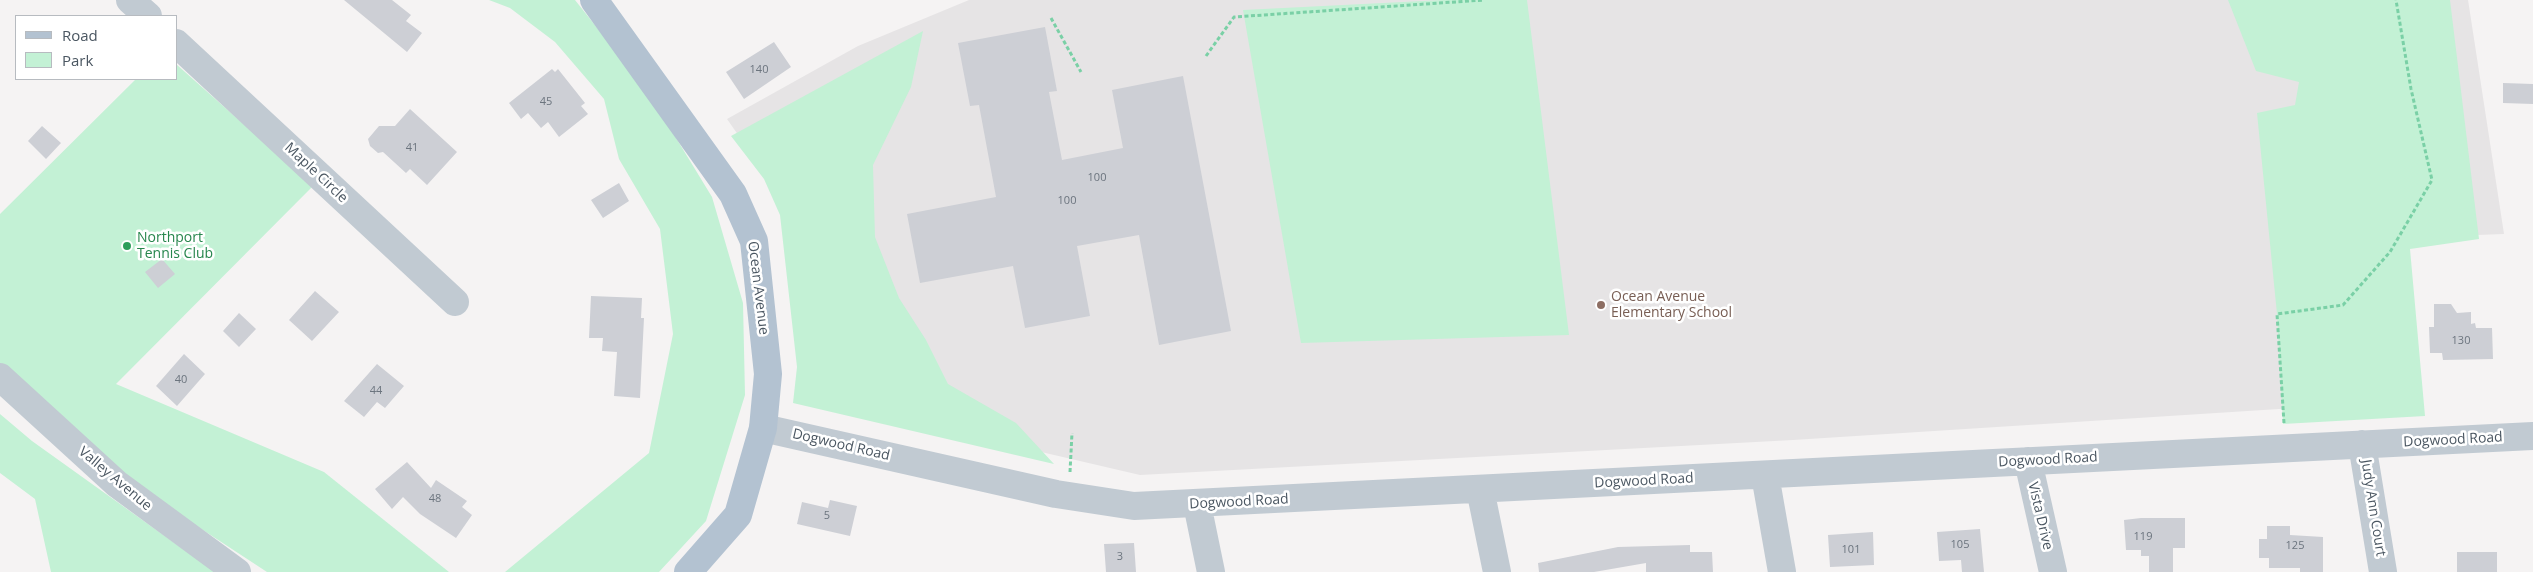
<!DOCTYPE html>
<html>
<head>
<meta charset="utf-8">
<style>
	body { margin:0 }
	#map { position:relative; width:2533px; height:572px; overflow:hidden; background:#f5f3f3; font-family:"Open Sans",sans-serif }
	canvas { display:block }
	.legend { position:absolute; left:15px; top:15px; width:162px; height:65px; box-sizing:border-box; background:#fff; border:1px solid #b7bbc0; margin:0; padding:6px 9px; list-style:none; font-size:15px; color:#4a5661 }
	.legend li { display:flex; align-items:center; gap:10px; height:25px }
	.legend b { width:25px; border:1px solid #b7bbc0 }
</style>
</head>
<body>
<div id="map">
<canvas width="2533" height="572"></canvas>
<ul class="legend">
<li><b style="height:6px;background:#b3c2d1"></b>Road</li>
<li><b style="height:14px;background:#c3f1d5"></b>Park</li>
</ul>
</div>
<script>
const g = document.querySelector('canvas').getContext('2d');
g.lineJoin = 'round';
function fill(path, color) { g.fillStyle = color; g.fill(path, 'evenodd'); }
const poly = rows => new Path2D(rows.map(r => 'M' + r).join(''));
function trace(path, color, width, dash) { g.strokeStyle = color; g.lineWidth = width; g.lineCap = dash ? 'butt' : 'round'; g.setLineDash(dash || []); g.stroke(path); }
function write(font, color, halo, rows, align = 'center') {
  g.font = font + ' "Open Sans",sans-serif'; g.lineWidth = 5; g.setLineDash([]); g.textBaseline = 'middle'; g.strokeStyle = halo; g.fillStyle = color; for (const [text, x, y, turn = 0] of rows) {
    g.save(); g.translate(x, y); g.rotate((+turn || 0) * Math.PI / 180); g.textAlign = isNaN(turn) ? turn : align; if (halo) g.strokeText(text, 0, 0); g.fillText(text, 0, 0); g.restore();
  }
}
fill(poly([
	[969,0,2468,0,2504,234,2395,238,2420,400,1793,440,1140,475,934,427,778,192,727,119,858,46]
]), '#e6e4e5');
fill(poly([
	[489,0,575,0,648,92,712,197,743,303,745,395,706,521,659,572,505,572,649,453,673,334,660,229,619,159,604,99,555,42,510,8],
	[1443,0,1527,0,1569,335,1301,343,1243,10],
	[2228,0,2450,0,2479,239,2410,249,2425,416,2283,424,2277,314,2257,113,2295,105,2299,82,2256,71],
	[923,31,911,87,873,165,875,237,899,298,926,340,948,384,1016,423,1054,464,793,403,797,367,780,215,764,179,731,136],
	[176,64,313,186,116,384,324,472,449,572,267,572,119,475,0,365,0,214,136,79,176,79],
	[0,414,32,441,215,572,51,572,35,499,0,473]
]), '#c3f1d5');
fill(poly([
	[344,0,392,0,411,15,406,21,422,33,407,52],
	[1045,27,1057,91,1049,92,1062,160,1123,148,1112,90,1183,76,1231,331,1159,345,1139,235,1077,246,1090,316,1025,328,1013,266,920,283,907,214,996,197,979,105,970,106,958,43],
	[774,42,791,67,744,99,726,72],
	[552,69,555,72,558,69,585,103,581,106,588,114,559,137,548,122,541,128,528,113,521,119,509,103],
	[2503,83,2533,84,2533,104,2503,103],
	[410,109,457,152,427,185,410,169,406,173,383,152,378,153,370,146,368,139,379,126,395,126],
	[42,126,61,143,46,159,28,141],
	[619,183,629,201,603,218,591,200],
	[162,259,175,274,158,288,145,272],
	[315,291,339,312,312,341,289,320],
	[591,296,642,298,641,318,644,318,640,398,614,396,617,352,602,351,603,338,589,338],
	[2434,304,2451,304,2457,313,2471,312,2471,324,2475,323,2476,328,2492,328,2493,359,2443,360,2442,353,2430,353,2429,327,2434,327],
	[239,313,256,329,239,347,223,331],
	[184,354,205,374,177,406,156,386],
	[377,364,404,386,385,408,377,402,364,417,344,401],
	[407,462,431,488,436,480,467,501,462,507,472,515,456,538,420,514,403,497,392,509,375,489],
	[830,500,857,506,850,536,797,524,802,502,828,508],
	[2141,518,2185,518,2185,548,2173,548,2173,572,2149,572,2149,556,2141,556,2141,550,2126,550,2124,520],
	[2267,526,2290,526,2290,535,2323,537,2323,572,2300,572,2300,568,2269,568,2269,558,2259,558,2259,539,2267,539],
	[1980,529,1984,572,1962,572,1961,560,1939,561,1937,532],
	[1873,532,1874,565,1830,567,1828,535],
	[1134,543,1136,572,1106,572,1104,544],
	[1690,545,1690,552,1712,552,1713,572,1646,572,1646,563,1594,572,1539,572,1538,563,1618,547],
	[2457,552,2497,552,2497,572,2457,572]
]), '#cdcfd5');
trace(poly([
	[1051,18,1081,72],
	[1206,56,1234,17,1484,0],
	[2284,423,2277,314,2343,305,2390,252,2432,180,2411,89,2396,0],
	[1070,472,1072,433]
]), '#7ad0a6', 3, [4, 2.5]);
trace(poly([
	[130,0,148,16],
	[176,43,455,302],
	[0,377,117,484,237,572],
	[763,428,1056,494,1134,506,2533,436],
	[2362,444,2383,572],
	[2028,461,2053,572],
	[1765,475,1782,572],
	[1480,489,1497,572],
	[1197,504,1211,572]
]), '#c1cad2', 28);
trace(poly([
	[594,0,733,194,754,241,768,374,763,428,738,515,688,572]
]), '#b3c2d1', 28);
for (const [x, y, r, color] of [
	[127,246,5,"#2e9e5b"],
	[1601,305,5,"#8d6e63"]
]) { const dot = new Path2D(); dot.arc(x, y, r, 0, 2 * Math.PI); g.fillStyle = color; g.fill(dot); trace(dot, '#fff', 2); }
write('11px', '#6b747e', null, [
	["140",759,70],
	["45",546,102],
	["41",412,148],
	["100",1097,178],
	["100",1067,201],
	["130",2461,341],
	["40",181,380],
	["44",376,391],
	["48",435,499],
	["5",827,516],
	["119",2143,537],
	["105",1960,545],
	["125",2295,546],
	["101",1851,550],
	["3",1120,557]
]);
write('14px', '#4a5661', '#fff', [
	["Maple Circle",316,173,43],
	["Ocean Avenue",758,288,83],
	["Dogwood Road",2453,440,-3],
	["Dogwood Road",841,445,13],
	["Dogwood Road",2048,460,-3],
	["Valley Avenue",115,479,40],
	["Dogwood Road",1644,481,-3],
	["Dogwood Road",1239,502,-3],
	["Judy Ann Court",2373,508,81],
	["Vista Drive",2040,516,77]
]);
write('14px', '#27864d', '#fff', [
	["Northport",137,238],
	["Tennis Club",137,254]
], 'left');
write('14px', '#785e54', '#fff', [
	["Ocean Avenue",1611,297],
	["Elementary School",1611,313]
], 'left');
</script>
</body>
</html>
